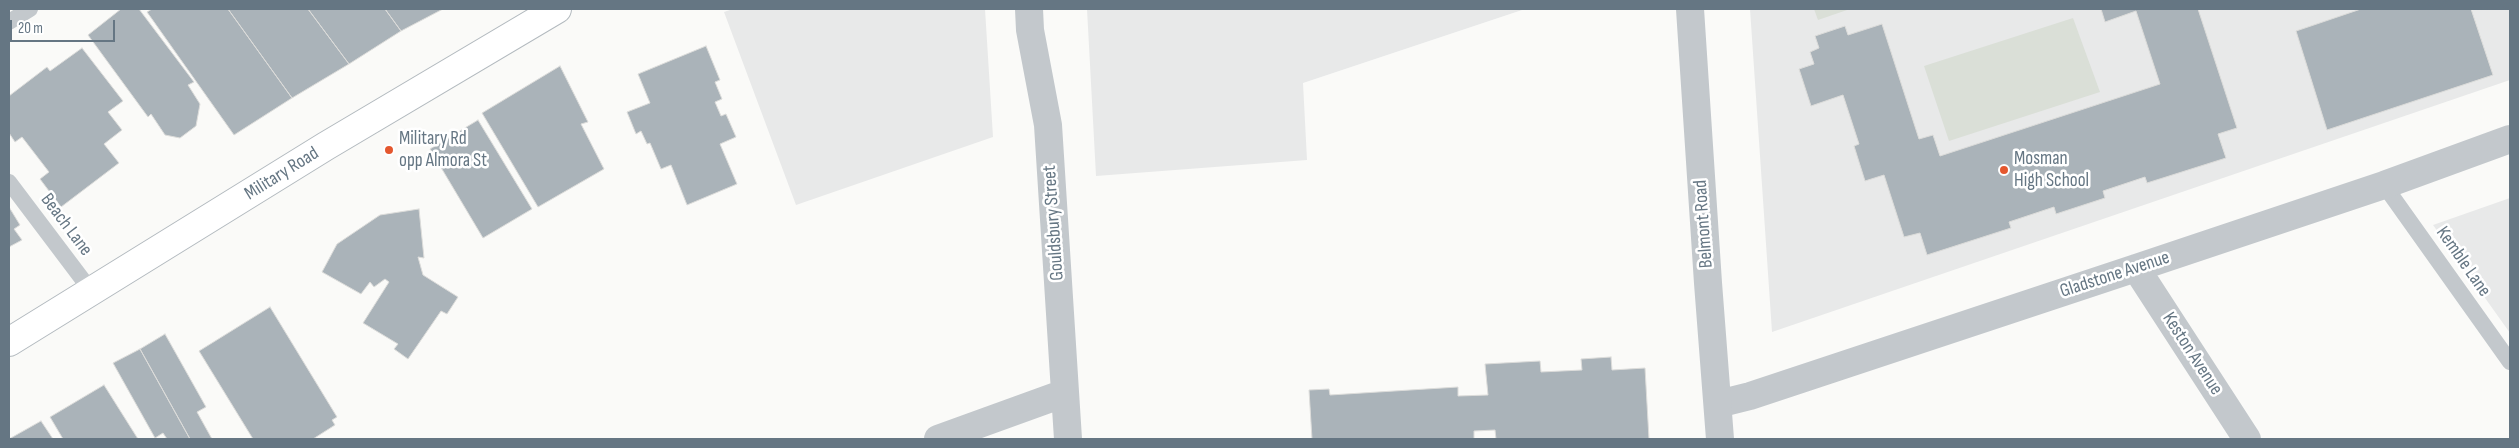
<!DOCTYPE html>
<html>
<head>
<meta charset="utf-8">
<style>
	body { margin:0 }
	#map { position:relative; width:2519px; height:448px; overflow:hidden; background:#fafaf8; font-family:"Sofia Sans Condensed",sans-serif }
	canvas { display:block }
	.frame { position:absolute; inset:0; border:10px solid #657683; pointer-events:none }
	.scale { position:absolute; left:10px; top:20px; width:105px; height:22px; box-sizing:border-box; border:2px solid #657683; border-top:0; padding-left:6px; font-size:15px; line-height:18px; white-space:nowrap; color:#657683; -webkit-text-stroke:4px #fff; paint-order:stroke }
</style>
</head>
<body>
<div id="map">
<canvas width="2519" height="448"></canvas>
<div class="frame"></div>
<div class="scale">20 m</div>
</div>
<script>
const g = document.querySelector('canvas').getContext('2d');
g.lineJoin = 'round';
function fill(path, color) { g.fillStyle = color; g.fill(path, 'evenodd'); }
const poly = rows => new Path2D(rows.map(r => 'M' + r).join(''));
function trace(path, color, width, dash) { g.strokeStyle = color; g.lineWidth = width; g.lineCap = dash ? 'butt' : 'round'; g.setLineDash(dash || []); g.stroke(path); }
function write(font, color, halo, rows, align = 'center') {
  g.font = font + ' "Sofia Sans Condensed",sans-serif'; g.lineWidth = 5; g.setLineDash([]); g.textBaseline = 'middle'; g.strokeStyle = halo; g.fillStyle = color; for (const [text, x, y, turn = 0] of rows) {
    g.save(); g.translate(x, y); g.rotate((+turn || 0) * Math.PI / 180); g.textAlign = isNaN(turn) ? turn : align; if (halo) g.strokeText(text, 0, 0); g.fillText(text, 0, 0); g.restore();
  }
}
fill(poly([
	[733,9,985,9,993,137,796,205,724,12],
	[1087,9,1525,9,1303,83,1307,160,1096,176],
	[1750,9,2510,9,2510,80,1772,332],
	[2510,198,2510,333,2433,225]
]), '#e8e9e9');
fill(poly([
	[1814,9,1850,9,1818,20],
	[2073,18,2100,92,1949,141,1924,66]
]), '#dadfd7');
const building = poly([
	[121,9,139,9,194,82,188,85,200,104,196,126,180,138,165,135,151,114,148,117,88,35,121,9],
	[152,9,228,9,292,98,234,135,147,12,152,9],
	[228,9,308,9,349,64,292,98,228,9],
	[308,9,385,9,401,31,349,64,308,9],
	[385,9,443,9,401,31,385,9],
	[2101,9,2198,9,2237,128,2218,134,2226,158,2147,183,2145,177,2103,191,2105,198,2056,214,2054,207,2009,222,2011,228,1927,255,1920,233,1904,237,1884,175,1865,181,1854,146,1859,144,1843,95,1811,106,1799,69,1814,64,1810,52,1819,48,1815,36,1845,26,1848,35,1882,24,1919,139,1933,135,1940,156,2160,84,2136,11,2105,22,2101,9],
	[2361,9,2471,9,2493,75,2327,130,2296,31,2361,9],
	[706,46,720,80,715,82,722,99,715,102,721,116,726,114,736,137,720,144,737,184,687,205,671,165,661,169,650,143,647,144,641,131,636,134,627,112,650,103,638,74,706,46],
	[82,48,123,101,108,112,122,130,104,144,119,163,61,207,40,179,49,172,22,137,15,142,9,133,9,96,47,67,50,71,82,48],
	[560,66,588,122,581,124,604,169,538,207,482,113,560,66],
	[478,120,532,209,483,238,430,149,478,120],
	[9,207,20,225,14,229,22,240,9,247,9,207],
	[419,209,424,258,418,257,423,275,458,297,447,314,441,311,408,359,394,349,398,344,363,323,389,282,385,279,374,287,370,282,361,294,322,272,337,244,380,215,419,209],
	[270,307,337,417,332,420,335,425,313,439,253,439,199,351,270,307],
	[165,334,206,407,197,412,212,439,190,439,140,349,165,334],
	[140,349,190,439,167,439,163,433,155,438,113,363,140,349],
	[1611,357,1612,370,1645,368,1649,439,1496,439,1495,430,1474,431,1474,439,1312,439,1309,390,1329,389,1330,395,1458,387,1458,396,1488,395,1485,364,1540,361,1541,372,1582,370,1581,359,1611,357],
	[104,385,138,439,63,439,50,417,104,385],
	[41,421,53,439,9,439,41,421]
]);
fill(building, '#aab3b9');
trace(building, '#dcdcda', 1);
const secondary = poly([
	[9,342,326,146,557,9]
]);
trace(secondary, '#b3babf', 30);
trace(poly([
	[9,22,30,9],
	[9,182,92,292],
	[2384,185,2510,362]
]), '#c3c8cc', 16);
trace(poly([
	[1029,9,1030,30,1048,125,1068,439],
	[2136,268,2247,439],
	[1718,404,1750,396,2136,268,2384,185,2510,139],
	[938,439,1065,393]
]), '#c3c8cc', 28);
trace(poly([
	[1690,9,1708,283,1720,439]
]), '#c3c8cc', 28);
trace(secondary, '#fff', 28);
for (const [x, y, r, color] of [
	[389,150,5,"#e4572e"],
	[2004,170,5,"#e4572e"]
]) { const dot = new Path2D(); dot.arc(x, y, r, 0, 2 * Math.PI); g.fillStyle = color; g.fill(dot); trace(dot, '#fff', 2); }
write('19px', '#657683', '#fff', [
	["Military Rd",399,139],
	["opp Almora St",399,161],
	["Mosman",2014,159],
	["High School",2014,181]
], 'left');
write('19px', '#657683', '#fff', [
	["Military Road",282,174,-32],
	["Gouldsbury Street",1054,223,-94],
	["Belmont Road",1704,224,-94],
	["Beach Lane",66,225,53],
	["Kemble Lane",2463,262,55],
	["Gladstone Avenue",2115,275,-18],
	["Keston Avenue",2192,354,57]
]);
</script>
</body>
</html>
